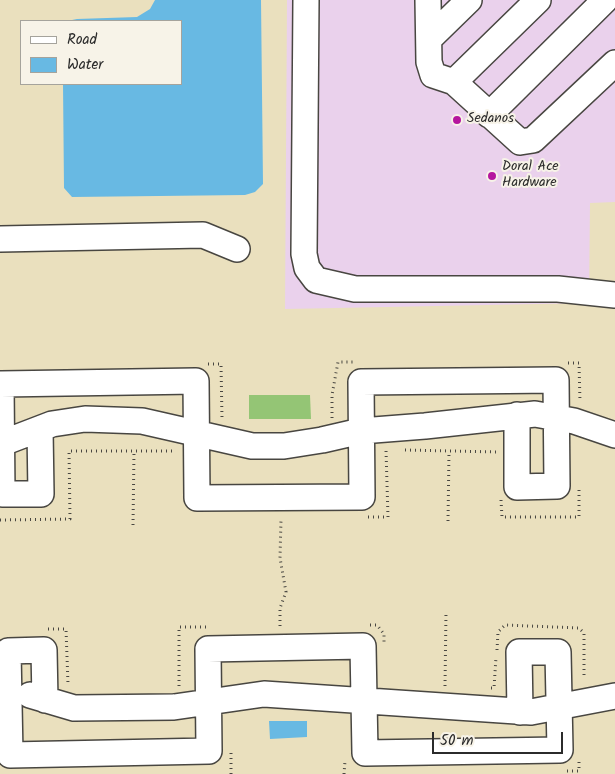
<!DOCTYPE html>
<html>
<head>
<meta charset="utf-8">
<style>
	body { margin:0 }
	#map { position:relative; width:615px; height:774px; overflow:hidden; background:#eae0be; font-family:Kalam,sans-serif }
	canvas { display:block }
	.legend { position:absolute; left:20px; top:20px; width:162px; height:65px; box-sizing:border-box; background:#f7f3e8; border:1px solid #a5a39c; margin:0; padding:6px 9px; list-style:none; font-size:15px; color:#2b2b2b }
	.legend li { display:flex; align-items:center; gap:10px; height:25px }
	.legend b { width:25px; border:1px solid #a5a39c }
	.scale { position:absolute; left:432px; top:732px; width:131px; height:22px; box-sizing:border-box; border:2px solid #2b2b2b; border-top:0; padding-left:6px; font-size:15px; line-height:18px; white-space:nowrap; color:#2b2b2b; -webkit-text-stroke:4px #f7f3e8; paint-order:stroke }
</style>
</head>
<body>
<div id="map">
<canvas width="615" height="774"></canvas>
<ul class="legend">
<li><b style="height:6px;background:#fff"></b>Road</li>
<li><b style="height:14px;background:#68b9e3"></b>Water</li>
</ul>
<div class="scale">50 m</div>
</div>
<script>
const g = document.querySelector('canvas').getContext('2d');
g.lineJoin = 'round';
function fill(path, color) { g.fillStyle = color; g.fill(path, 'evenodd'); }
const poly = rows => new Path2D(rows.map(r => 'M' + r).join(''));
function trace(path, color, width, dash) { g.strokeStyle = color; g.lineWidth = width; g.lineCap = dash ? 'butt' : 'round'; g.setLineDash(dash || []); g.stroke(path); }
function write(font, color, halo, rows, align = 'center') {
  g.font = font + ' Kalam,sans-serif'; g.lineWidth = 4; g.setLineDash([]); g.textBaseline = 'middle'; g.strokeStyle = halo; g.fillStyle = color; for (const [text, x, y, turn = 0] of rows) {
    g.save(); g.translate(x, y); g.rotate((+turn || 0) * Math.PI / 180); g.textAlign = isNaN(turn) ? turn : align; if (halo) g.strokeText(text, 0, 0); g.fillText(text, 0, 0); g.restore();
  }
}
fill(poly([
	[287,0,615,0,615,202,590,203,589,303,285,309]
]), '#ead1ec');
fill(poly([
	[249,395,310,395,311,419,249,419]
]), '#94c575');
fill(poly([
	[155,0,261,0,263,184,255,192,245,195,72,197,64,188,63,84,181,84,181,21,67,21,77,19,137,17,150,9],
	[269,721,307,721,307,737,270,739]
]), '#68b9e3');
const minor = poly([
	[306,0,304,254,307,268,316,280,355,289,558,289,615,295],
	[428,0,429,62,433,75,454,82,520,142,533,140,615,63],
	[429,39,469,0],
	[454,82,538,0],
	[489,115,605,0],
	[0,239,203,235,237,249],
	[40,429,41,494,2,494,1,384,196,381,197,498,362,497,361,382,556,380,557,486,517,487,517,415],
	[0,444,52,424,85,419,142,421,252,446,284,446,322,440,361,431,425,426,535,414,574,421,615,435],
	[30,695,74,708,174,707,264,694,531,712,615,696],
	[45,700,44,650,8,651,10,755,209,751,208,649,363,646,365,753,560,750,558,652,519,652,520,712]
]);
trace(minor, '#484641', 28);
trace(poly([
	[568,363,579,363,580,402],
	[208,364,221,364,222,419],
	[332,418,332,395,338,362,355,362],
	[405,450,498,452],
	[501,500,502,517,579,517,579,488],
	[368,517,388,517,386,450,388,450],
	[0,520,70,519,69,451,175,451],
	[448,521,449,451],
	[133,525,134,451],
	[370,625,377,625,384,634,384,642],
	[280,626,280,608,286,592,280,558,281,519],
	[48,629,66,629,68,684],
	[497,650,498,632,505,625,579,628,584,633,584,675],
	[179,686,179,627,206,627],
	[445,686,446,612],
	[491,688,494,688,496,657],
	[567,771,579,771,579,758],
	[231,774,231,752],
	[344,774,345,761]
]), '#484641', 3, [1, 4]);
trace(minor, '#fff', 25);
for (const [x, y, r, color] of [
	[457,120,5,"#b5179e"],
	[492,176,5,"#b5179e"]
]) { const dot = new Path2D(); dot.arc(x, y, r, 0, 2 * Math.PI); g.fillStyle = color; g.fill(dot); trace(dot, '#f7f3e8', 2); }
write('14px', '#2b2b2b', '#f7f3e8', [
	["Sedanos",467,120],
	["Doral Ace",502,168],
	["Hardware",502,184]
], 'left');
</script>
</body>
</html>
